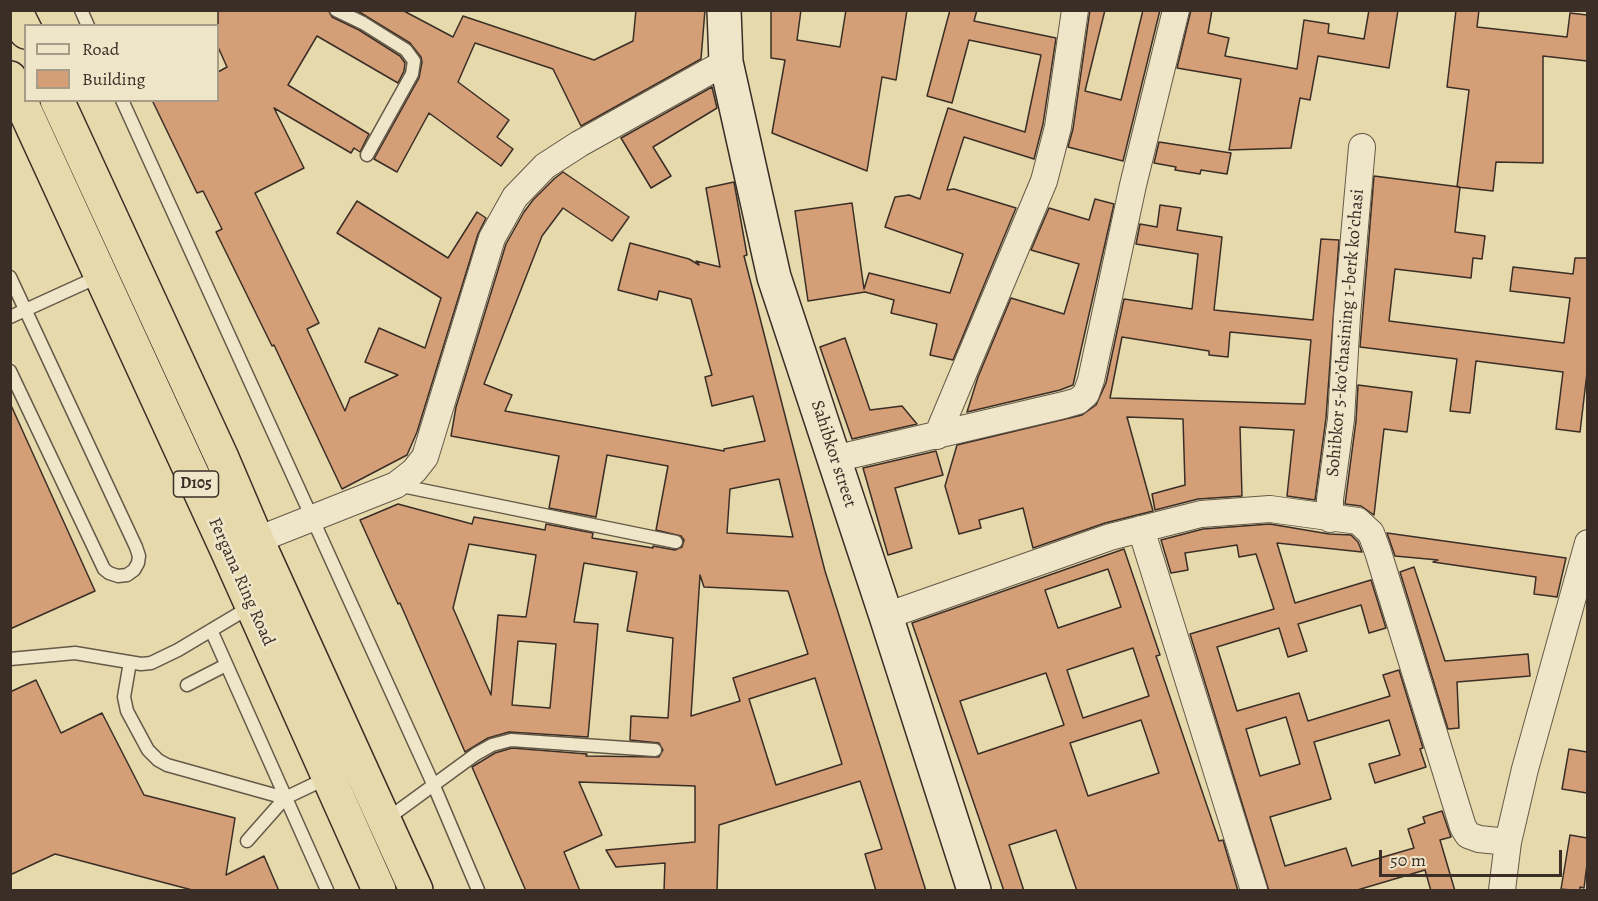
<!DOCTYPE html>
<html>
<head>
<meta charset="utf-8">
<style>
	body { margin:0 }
	#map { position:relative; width:1598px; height:901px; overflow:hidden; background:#e6d9ac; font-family:Alegreya,serif }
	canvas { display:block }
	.frame { position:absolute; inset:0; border:12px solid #3a2e26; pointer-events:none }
	.legend { position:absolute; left:24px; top:24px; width:195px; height:78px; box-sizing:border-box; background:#efe6c9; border:2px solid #a79c88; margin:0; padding:8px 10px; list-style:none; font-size:18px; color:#3a2e26 }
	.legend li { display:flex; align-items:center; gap:12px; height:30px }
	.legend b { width:30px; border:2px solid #a79c88 }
	.scale { position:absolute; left:1379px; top:850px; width:183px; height:27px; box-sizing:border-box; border:3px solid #3a2e26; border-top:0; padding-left:8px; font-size:18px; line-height:21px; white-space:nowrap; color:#3a2e26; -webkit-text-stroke:4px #efe6c9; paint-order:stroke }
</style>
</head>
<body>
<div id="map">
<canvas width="1598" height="901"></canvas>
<div class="frame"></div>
<ul class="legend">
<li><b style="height:8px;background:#efe6c9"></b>Road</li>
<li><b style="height:16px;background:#d49f77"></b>Building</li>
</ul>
<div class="scale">50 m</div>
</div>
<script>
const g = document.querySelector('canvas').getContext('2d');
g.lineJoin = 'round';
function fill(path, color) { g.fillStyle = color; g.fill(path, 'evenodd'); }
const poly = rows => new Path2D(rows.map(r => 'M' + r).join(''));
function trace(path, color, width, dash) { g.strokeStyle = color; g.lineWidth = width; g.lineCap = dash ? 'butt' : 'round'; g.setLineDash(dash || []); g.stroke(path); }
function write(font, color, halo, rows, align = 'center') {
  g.font = font + ' Alegreya,serif'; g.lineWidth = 5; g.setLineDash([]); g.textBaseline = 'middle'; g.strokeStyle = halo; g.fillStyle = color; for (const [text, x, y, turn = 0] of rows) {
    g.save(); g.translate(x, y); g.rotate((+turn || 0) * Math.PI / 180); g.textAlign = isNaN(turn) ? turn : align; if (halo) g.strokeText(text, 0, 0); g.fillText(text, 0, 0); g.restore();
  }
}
const building = poly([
	[218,10,328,10,332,17,359,30,400,56,405,63,404,71,398,83,317,36,288,85,369,134,360,152,354,148,351,153,274,108,304,168,255,193,319,323,307,329,345,411,350,398,398,375,365,362,379,328,425,348,441,298,337,233,357,201,448,258,477,212,486,218,478,234,417,432,407,455,342,489,274,345,272,346,216,232,222,229,203,191,197,193,152,100,218,100,218,72,227,67,218,47,218,10],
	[356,10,402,10,453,37,463,16,594,60,633,41,636,10,705,10,701,59,581,126,553,69,475,43,458,82,509,120,497,137,513,149,501,166,429,113,397,172,374,159,419,78,422,62,421,57,410,43,356,10],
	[771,10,801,10,797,40,840,47,846,10,907,10,896,80,882,77,867,171,772,133,785,60,771,58,771,10],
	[950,10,977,10,974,21,1056,38,1043,124,1034,159,964,137,947,190,954,189,1016,208,953,360,930,355,937,324,891,313,894,300,865,292,808,301,795,211,852,203,864,289,869,273,950,293,963,254,885,227,895,197,909,195,920,199,948,108,1025,132,1041,55,969,40,952,103,927,96,950,10],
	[1090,10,1105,10,1085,91,1121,100,1143,10,1160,10,1123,161,1068,147,1073,129,1090,10],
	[1191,10,1212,10,1208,33,1229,38,1225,56,1297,69,1304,20,1329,24,1328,33,1364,39,1369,10,1398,10,1389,68,1318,56,1310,100,1300,98,1291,148,1229,150,1241,79,1177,68,1191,10],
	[1456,10,1479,10,1477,27,1567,37,1570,13,1587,15,1587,61,1543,56,1543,163,1496,162,1493,191,1457,187,1469,90,1447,87,1456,10],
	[712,87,717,108,653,147,671,176,651,188,621,138,712,87],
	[1159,142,1231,153,1227,174,1201,170,1200,174,1175,170,1176,167,1154,163,1159,142],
	[563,172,629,217,612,241,563,208,542,236,484,384,512,395,505,411,724,451,724,449,765,441,753,396,712,406,705,377,712,375,691,299,659,291,657,300,618,290,630,243,689,259,699,265,696,261,720,267,706,188,734,182,747,255,744,256,825,571,926,891,876,891,865,854,882,849,860,781,719,825,717,891,664,891,665,863,616,867,606,850,695,842,695,786,579,782,602,835,564,852,580,891,526,891,472,767,495,753,512,748,587,754,586,756,659,757,663,750,659,743,630,740,631,716,668,718,673,638,627,631,637,572,584,563,574,622,598,624,588,737,509,732,488,738,465,752,400,603,398,604,360,520,398,504,472,524,474,517,545,530,546,524,593,533,592,538,653,548,653,546,675,550,682,547,684,540,681,536,656,530,668,466,607,455,596,517,549,508,559,456,451,436,456,407,506,244,524,212,533,200,555,178,563,172],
	[779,479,793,537,727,533,730,489,779,479],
	[469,544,536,555,526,617,498,615,491,695,453,608,469,544],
	[700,575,704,587,788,591,808,654,733,678,740,701,691,716,700,575],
	[518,641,556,644,550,708,512,705,518,641],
	[815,678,842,764,776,785,749,699,815,678],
	[1374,176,1460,187,1455,232,1485,236,1482,259,1473,258,1471,278,1395,269,1389,321,1564,343,1570,298,1510,291,1513,267,1573,274,1575,258,1587,258,1587,373,1580,432,1556,429,1563,372,1476,361,1470,413,1450,411,1457,359,1360,347,1374,176],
	[1095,199,1114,204,1073,385,1060,390,967,412,978,377,1011,298,1064,314,1079,264,1031,250,1049,208,1089,220,1095,199],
	[1160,205,1181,208,1177,230,1222,237,1214,310,1313,320,1321,239,1339,240,1326,418,1315,500,1287,496,1294,430,1240,427,1242,496,1198,499,1155,510,1152,494,1185,485,1183,419,1127,417,1153,511,1105,523,1033,548,1023,508,979,520,981,528,959,534,945,486,957,445,1082,415,1096,405,1106,383,1124,299,1192,309,1198,254,1136,244,1140,224,1157,227,1160,205],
	[1230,332,1311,340,1305,404,1110,398,1122,337,1209,351,1209,355,1228,357,1230,332],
	[845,338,870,410,902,406,917,424,852,439,820,347,845,338],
	[1358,385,1412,392,1407,432,1384,429,1374,515,1361,506,1345,504,1356,421,1358,385],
	[10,403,95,591,10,629,10,403],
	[936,451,943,475,895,488,912,548,888,555,863,468,936,451],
	[1270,524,1329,534,1351,535,1358,542,1362,552,1277,543,1295,603,1371,580,1386,628,1369,633,1361,605,1298,624,1307,651,1288,657,1279,628,1217,647,1237,711,1299,693,1308,721,1390,696,1383,675,1399,670,1423,748,1420,749,1426,767,1375,783,1369,764,1400,755,1389,720,1314,742,1331,799,1270,817,1285,866,1346,848,1352,866,1414,848,1408,829,1425,823,1423,817,1442,811,1451,837,1440,840,1455,891,1431,891,1425,870,1354,891,1269,891,1190,634,1274,609,1256,554,1239,557,1237,545,1185,553,1188,570,1171,573,1161,540,1203,529,1270,524],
	[1286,717,1300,764,1260,776,1246,729,1286,717],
	[1387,533,1566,558,1557,597,1534,594,1536,577,1433,562,1438,560,1395,556,1387,533],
	[1124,549,1160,655,1156,656,1219,841,1223,840,1238,891,1077,891,1056,830,1009,845,1024,891,1004,891,912,623,1124,549],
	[1108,569,1121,607,1058,628,1045,590,1108,569],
	[1133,648,1149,696,1083,718,1067,670,1133,648],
	[1046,673,1064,725,978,754,960,701,1046,673],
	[1141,720,1159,773,1088,796,1070,743,1141,720],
	[1414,567,1445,661,1528,654,1530,676,1457,682,1459,728,1448,729,1400,572,1414,567],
	[36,680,61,733,102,713,144,795,235,818,226,875,264,856,279,891,196,891,55,854,10,875,10,692,36,680],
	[1569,749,1587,752,1587,793,1562,789,1569,749],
	[1570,835,1587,838,1587,864,1584,888,1580,887,1580,891,1561,889,1570,835]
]);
fill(building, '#d49f77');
trace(building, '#3a2e26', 1.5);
const lane = poly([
	[81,10,88,26],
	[336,10,363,23,406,50,414,61,412,74,367,155],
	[122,100,434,786,478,890],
	[10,277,136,547,139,556,138,563,134,570,127,575,118,576,109,573,104,569,10,371],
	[10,317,100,276],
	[397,485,676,542],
	[211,630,327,890],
	[10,659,75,653,141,664,151,663,178,650,250,607],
	[130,662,124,697,127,711,148,750,158,760,167,765,285,798,327,778],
	[187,685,226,665],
	[387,819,476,754,492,745,511,740,655,750],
	[247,841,285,798]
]);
const street = poly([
	[937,436,1044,181,1058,127,1075,10],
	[834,459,1064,405,1078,401,1086,394,1091,380,1133,185,1176,10],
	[1330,519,1330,499,1341,419,1347,316,1362,147],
	[1141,529,1254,890],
	[257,540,396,485,414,471,425,457,492,238,515,197,545,166,579,144,726,62],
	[886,616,1110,537,1201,514,1270,509,1358,521,1371,533,1378,552,1463,827,1468,835,1479,839,1508,842],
	[1502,890,1508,842,1525,769,1588,543]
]);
const secondary = poly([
	[724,10,726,62,774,277,886,616,974,890]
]);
const highway = poly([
	[15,10,26,32],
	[10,78,227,550,379,890],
	[57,100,222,458,257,540,416,890]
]);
trace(lane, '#655948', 15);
trace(street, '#655948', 28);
trace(secondary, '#3a2e26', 36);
trace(highway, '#3a2e26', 36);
trace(lane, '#efe6c9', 12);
trace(street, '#efe6c9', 26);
trace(secondary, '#efe6c9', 33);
trace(highway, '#e6d9ac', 33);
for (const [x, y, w] of [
	[196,484,45]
]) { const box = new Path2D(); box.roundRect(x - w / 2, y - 13, w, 26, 4.5); g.fillStyle = '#efe6c9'; g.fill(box); trace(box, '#3a2e26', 1.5); }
write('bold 16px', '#3a2e26', null, [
	["D105",196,484]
]);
write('18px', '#3a2e26', '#efe6c9', [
	["Sohibkor 5-koʼchasining 1-berk koʼchasi",1346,333,-85],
	["Sahibkor street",833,454,72],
	["Fergana Ring Road",241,582,66]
]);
</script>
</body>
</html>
